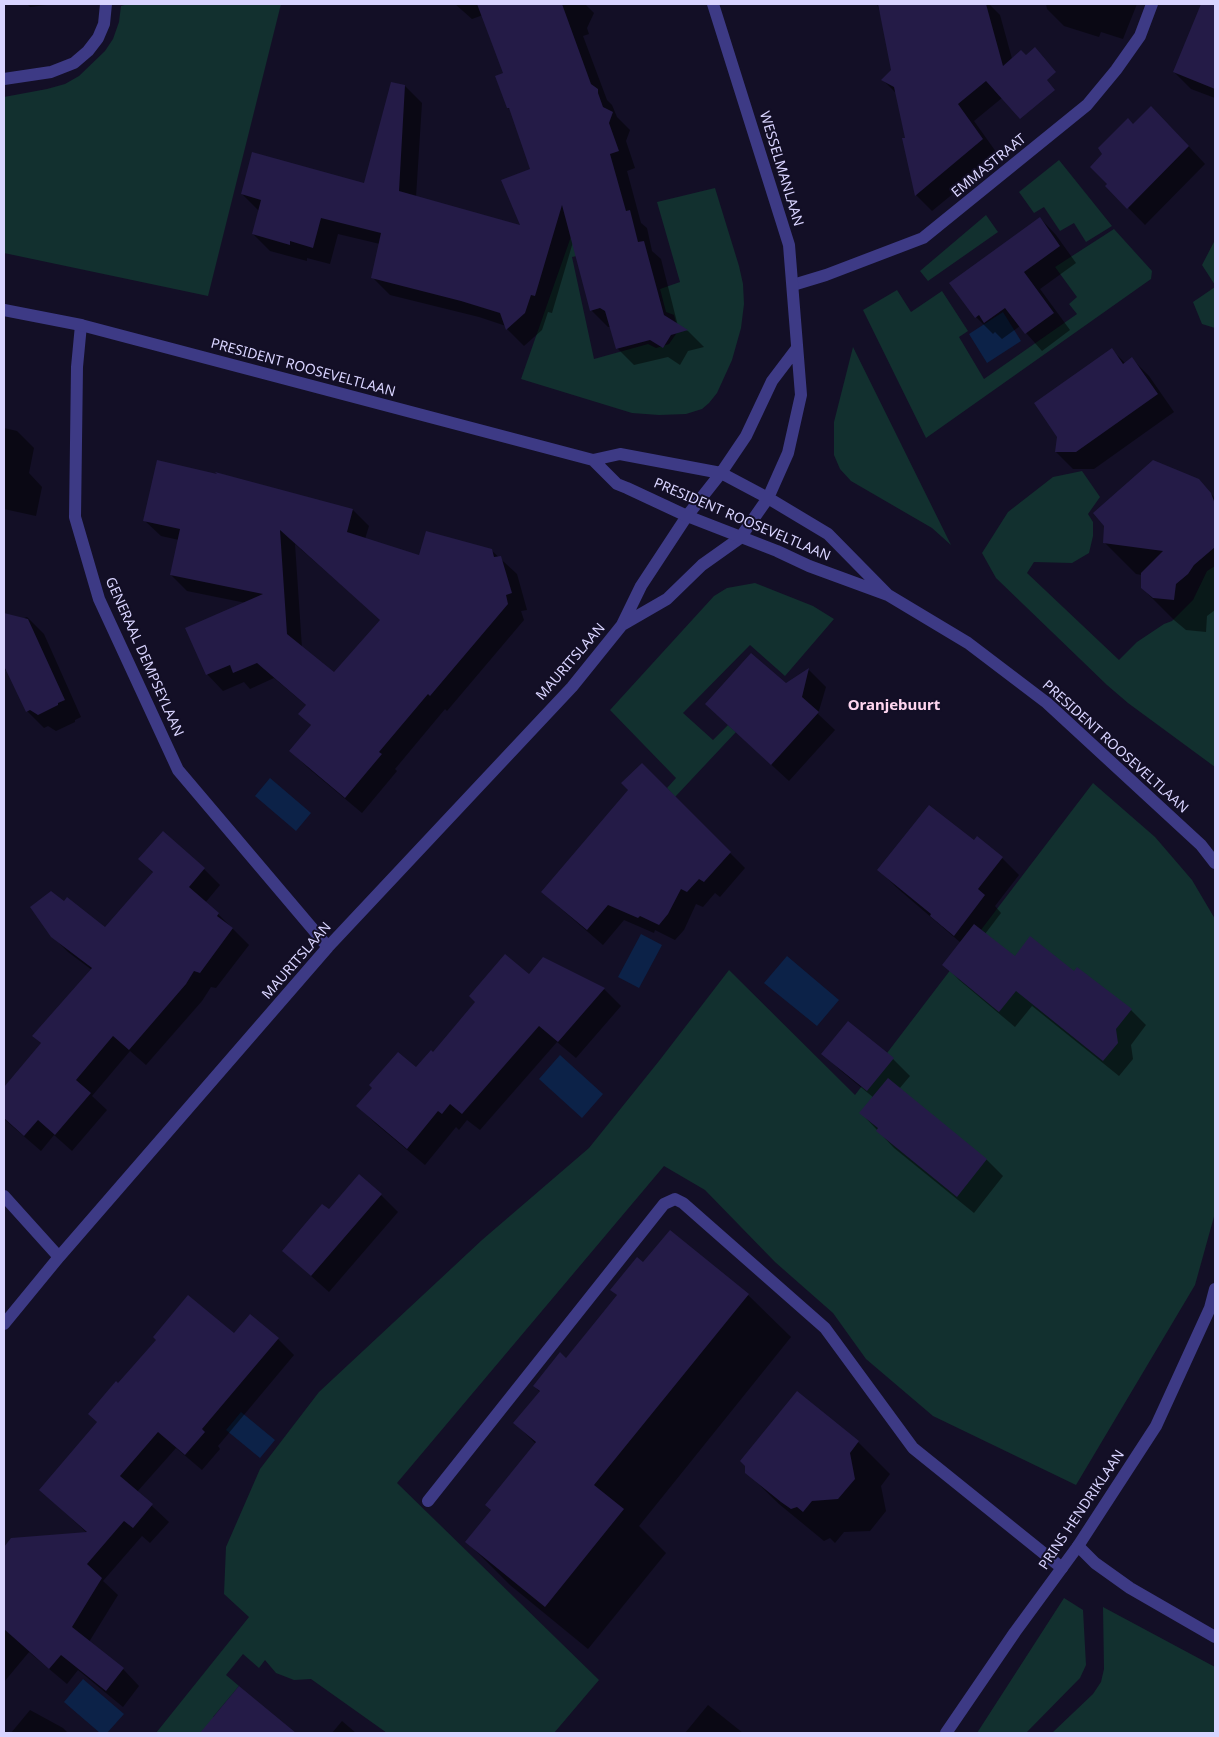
<!DOCTYPE html>
<html>
<head>
<meta charset="utf-8">
<style>
	body { margin:0 }
	#map { position:relative; width:1219px; height:1737px; overflow:hidden; background:#130f26; font-family:"Noto Sans",sans-serif }
	canvas { display:block }
	.frame { position:absolute; inset:0; border:5px solid #d9d4ff; pointer-events:none }
</style>
</head>
<body>
<div id="map">
<canvas width="1219" height="1737"></canvas>
<div class="frame"></div>
</div>
<script>
const g = document.querySelector('canvas').getContext('2d');
g.lineJoin = 'round';
function fill(path, color) { g.fillStyle = color; g.fill(path, 'evenodd'); }
const poly = rows => new Path2D(rows.map(r => 'M' + r).join(''));
function trace(path, color, width, dash) { g.strokeStyle = color; g.lineWidth = width; g.lineCap = dash ? 'butt' : 'round'; g.setLineDash(dash || []); g.stroke(path); }
function write(font, color, halo, rows, align = 'center') {
  g.font = font + ' "Noto Sans",sans-serif'; g.lineWidth = 4; g.setLineDash([]); g.textBaseline = 'middle'; g.strokeStyle = halo; g.fillStyle = color; for (const [text, x, y, turn = 0] of rows) {
    g.save(); g.translate(x, y); g.rotate((+turn || 0) * Math.PI / 180); g.textAlign = isNaN(turn) ? turn : align; if (halo) g.strokeText(text, 0, 0); g.fillText(text, 0, 0); g.restore();
  }
}
fill(poly([
	[128,4,281,4,208,296,4,253,4,97,47,89,65,84,79,76,105,51,113,39,119,22,121,6],
	[1059,160,1112,226,1086,242,1074,223,1060,231,1044,207,1034,213,1019,192],
	[715,188,739,266,743,284,744,304,741,328,732,360,717,393,709,403,702,409,686,414,659,415,632,413,521,379,581,208,581,255,572,257,594,359,648,344,656,348,669,344,678,331,674,315,666,312,660,289,680,282,657,202],
	[986,215,998,232,928,281,920,271],
	[1114,229,1152,271,1151,279,926,438,863,310,897,290,911,312,942,291,968,331,959,337,984,379,1077,314,1069,304,1077,297,1055,267],
	[1215,240,1215,285,1202,265],
	[1215,287,1215,328,1202,324,1193,302],
	[853,347,951,545,932,528,851,481,840,469,834,455,834,422],
	[1082,471,1100,497,1088,514,1093,522,1093,536,1089,553,1072,563,1034,562,1027,573,1119,660,1137,642,1164,624,1172,621,1193,600,1207,571,1215,566,1215,767,1128,703,1107,685,996,578,982,553,1008,512,1053,477],
	[755,583,813,606,834,619,785,676,750,645,683,713,713,740,728,725,736,732,675,797,667,788,676,778,610,710,714,596,727,588],
	[1093,783,1155,837,1192,880,1215,919,1215,1213,1195,1285,1076,1485,933,1416,866,1359,833,1313,775,1262,705,1190,664,1166,397,1483,599,1680,554,1733,387,1733,311,1679,294,1680,276,1673,265,1660,259,1668,243,1654,226,1675,239,1686,213,1717,233,1733,156,1733,249,1617,224,1594,226,1547,260,1469,319,1392,482,1240,589,1148,659,1061,729,970,855,1095],
	[1064,1598,1083,1610,1086,1665,1080,1678,1026,1733,977,1733],
	[1103,1607,1215,1667,1215,1733,1052,1733,1093,1694,1101,1682,1104,1669]
]), '#12302f');
fill(poly([
	[1003,312,1021,341,987,363,969,334],
	[270,778,311,813,296,831,255,796],
	[641,934,662,945,639,988,618,977],
	[787,956,839,1000,817,1026,764,983],
	[560,1055,603,1094,582,1118,539,1079],
	[241,1412,275,1440,260,1458,226,1430],
	[83,1679,124,1714,107,1733,100,1733,64,1702]
]), '#0c2248');
fill(poly([
	[27,4,55,4,30,7],
	[455,4,585,4,594,13,587,28,589,34,583,36,607,100,612,105,617,117,630,130,626,141,635,168,627,171,641,223,647,228,652,251,661,259,678,326,688,331,704,347,688,351,680,365,668,357,634,365,617,348,611,327,608,327,591,310,573,242,552,313,548,312,542,330,524,346,507,329,506,326,479,317,390,295,373,278,380,244,338,234,330,264,307,258,307,261,270,251,253,234,259,211,242,194,365,184,405,86,422,103,416,197,522,227,531,170,511,110,508,108,505,74,483,15,472,19],
	[877,4,989,4,1000,15,1019,84,974,121,999,156,932,211,916,195,904,139,906,139,897,94,883,80,893,71,882,19],
	[1046,4,1137,4,1123,39,1101,32,1099,37,1064,26,1047,9],
	[1197,16,1215,24,1215,98,1191,89,1174,72],
	[1168,124,1205,164,1145,225,1107,186,1134,125],
	[1040,218,1056,235,1076,263,1040,289,1070,330,1042,351,1020,326,1002,339,995,332,993,334,976,317],
	[1112,350,1126,364,1132,359,1149,376,1174,412,1094,469,1073,469,1056,452],
	[4,428,17,431,34,448,29,473,42,487,36,516,4,509],
	[219,474,353,510,369,526,365,539,420,556,492,551,517,574,527,610,521,611,524,620,447,711,445,709,395,769,397,771,362,813,307,767,291,751,312,726,300,714,307,706,274,678,250,689,244,682,223,691,207,674,246,603,187,591,171,575,179,540,161,536,144,520,221,476],
	[295,544,381,620,334,674,302,648],
	[1198,480,1215,498,1215,610,1207,616,1206,632,1186,630,1174,620,1142,588,1142,575,1136,574,1104,542],
	[27,617,44,634,81,717,75,720,75,722,56,731,48,726,44,728,27,711,8,671,4,670,4,625],
	[809,670,826,687,818,714,835,730,789,781,724,721],
	[642,765,745,868,720,897,715,893,703,907,696,904,684,930,675,940,655,930,654,933,624,920,603,945,559,907,543,891,630,790],
	[977,838,1002,858,1019,875,995,906,1001,913,985,934,1015,958,1074,973,1131,1010,1146,1025,1131,1045,1133,1059,1119,1076,1032,1006,1015,1027,959,980,944,964,961,943,896,887,879,870,974,842],
	[140,859,204,869,220,885,205,903,218,914,249,945,216,988,211,987,202,1001,146,1065,130,1051,92,1096,107,1110,72,1151,54,1135,41,1151,4,1119,4,1088,42,1044,33,1036,92,970,68,952,51,935,105,929,153,873],
	[529,976,604,989,621,1006,576,1058,557,1042,480,1130,467,1120,459,1130,456,1127,425,1165,375,1123,358,1106,416,1069],
	[823,1053,893,1059,910,1076,899,1089,987,1160,1003,1176,974,1213,894,1148,878,1131,861,1113,874,1098,840,1070],
	[381,1195,398,1212,329,1292,283,1251,329,1211],
	[644,1264,748,1295,791,1337,639,1526,666,1553,588,1649,510,1585,467,1542,492,1511,536,1444,515,1423,540,1392,534,1386,566,1360,618,1296,612,1290],
	[234,1335,278,1339,294,1355,218,1446,220,1449,202,1470,176,1448,137,1492,169,1522,150,1543,142,1536,103,1581,118,1595,89,1642,123,1669,139,1686,123,1707,78,1670,67,1684,29,1652,4,1682,4,1549,12,1539,87,1533,41,1490,98,1423,119,1385],
	[798,1393,858,1442,890,1474,881,1486,886,1511,870,1531,844,1532,835,1543,830,1538,824,1541,779,1504,746,1472,747,1466],
	[239,1688,294,1733,206,1733,203,1731],
	[708,1705,743,1733,685,1733],
	[30,1710,63,1728,68,1733,11,1733],
	[342,1721,356,1733,332,1733]
]), '#0007');
fill(poly([
	[477,4,562,4,591,84,598,89,598,93,603,107,613,112,609,123,619,151,610,154,626,211,630,210,638,242,644,241,664,315,688,330,671,335,663,348,650,340,616,349,605,311,600,308,590,311,562,205,535,296,531,295,525,313,506,330,500,313,461,301,371,278,381,233,321,218,313,248,290,241,290,245,252,234,261,200,241,194,252,152,364,183,391,82,405,85,399,191,520,225,501,180,530,169,509,108,507,108,495,76,503,73],
	[878,4,986,4,1003,66,1021,50,1026,55,1035,47,1056,72,1047,80,1055,90,1020,119,986,81,958,104,983,139,915,196,902,138,905,138,894,87,881,80,891,70],
	[1201,4,1215,4,1215,89,1173,72],
	[1151,106,1189,146,1127,209,1105,186,1107,184,1090,167,1102,154,1098,148,1128,118,1133,124],
	[1040,217,1060,246,1024,272,1054,313,1025,334,1005,308,984,323,979,315,975,318,949,283],
	[1112,348,1123,364,1132,357,1158,394,1076,452,1055,452,1057,437,1034,403],
	[157,460,217,474,215,472,353,509,347,532,419,555,426,531,492,549,494,557,501,556,512,593,506,595,508,604,430,696,428,694,379,752,382,754,345,798,289,751,311,725,298,714,306,705,257,663,233,673,230,665,206,675,185,628,263,594,170,575,180,529,143,521],
	[280,530,380,620,334,672,287,634],
	[1153,460,1199,479,1211,493,1215,504,1215,547,1194,565,1188,574,1176,584,1174,600,1153,598,1141,588,1141,573,1163,551,1103,543,1104,526,1093,513],
	[4,613,28,619,65,700,58,703,58,705,38,715,30,710,26,712,4,666],
	[751,653,786,683,809,668,802,697,819,712,771,765,705,704],
	[642,763,731,852,704,882,699,879,687,892,681,889,668,914,659,925,640,916,638,918,608,905,587,930,541,892,628,790,621,783],
	[929,805,974,840,977,836,1003,857,978,889,985,895,954,936,930,916,931,914,877,870],
	[163,831,205,868,189,887,219,913,217,916,233,928,200,973,194,971,186,984,129,1050,113,1036,76,1080,91,1093,55,1135,38,1120,24,1136,4,1118,4,1087,41,1043,32,1036,92,968,51,937,30,907,51,891,64,901,67,897,105,927,153,872,138,859],
	[974,924,1015,956,1030,936,1074,971,1077,967,1132,1009,1116,1029,1118,1043,1103,1061,1016,991,999,1012,942,965],
	[505,954,529,974,543,957,605,988,558,1042,539,1026,462,1114,450,1104,442,1114,438,1111,407,1149,356,1106,372,1088,369,1085,398,1052,416,1067,431,1050,433,1052,475,1002,469,996],
	[848,1021,894,1058,867,1091,821,1054],
	[888,1078,987,1159,957,1197,876,1131,878,1128,859,1113],
	[359,1174,382,1194,311,1276,282,1251,322,1204,329,1209],
	[670,1230,749,1294,594,1485,624,1509,545,1607,465,1542,491,1510,485,1505,536,1442,513,1423,540,1391,533,1386,560,1352,566,1358,592,1326,617,1295,610,1290,637,1257,643,1262],
	[188,1295,234,1333,250,1314,279,1338,202,1429,205,1432,185,1455,158,1432,120,1476,153,1504,133,1528,124,1521,87,1564,102,1578,72,1627,124,1668,106,1691,61,1655,49,1669,4,1629,4,1547,11,1538,87,1532,39,1490,97,1422,88,1414,116,1381,118,1383,156,1340,153,1337],
	[797,1391,859,1441,850,1453,855,1479,838,1499,812,1501,803,1512,797,1507,791,1509,781,1502,745,1473,745,1466,740,1461],
	[239,1686,296,1733,200,1733]
]), '#241b47');
trace(poly([
	[4,79,51,72,74,63,88,51,98,38,104,24,106,4],
	[428,1501,664,1204,675,1199,683,1203,825,1328,913,1448,1062,1568]
]), '#3d3a85', 12);
trace(poly([
	[793,285,826,275,923,238,1087,105,1116,70,1140,36,1152,4],
	[81,325,77,367,75,517,99,599,178,770,328,947],
	[622,625,667,599,702,565,740,538],
	[4,1196,59,1257],
	[4,1324,59,1257,328,947,572,687,622,625,641,586,687,516],
	[1078,1546,1095,1563,1130,1588,1215,1637]
]), '#3d3a85', 12);
trace(poly([
	[713,4,789,245,801,395,788,453,768,498,740,538],
	[4,310,81,325,593,460,620,454,721,473,768,498,828,534,888,595],
	[593,460,617,484,627,488,687,516,777,551,809,566,888,595,968,643,1047,703,1201,845,1215,863],
	[687,516,721,473,746,436,772,381,797,348],
	[946,1733,1015,1632,1078,1546,1156,1426,1210,1308,1215,1289]
]), '#3d3a85', 12);
write('14px', '#d9d4ff', '#130f26', [
	["EMMASTRAAT",989,166,-39],
	["WESSELMANLAAN",781,169,73],
	["PRESIDENT ROOSEVELTLAAN",303,368,15],
	["PRESIDENT ROOSEVELTLAAN",742,520,23],
	["GENERAAL DEMPSEYLAAN",144,657,66],
	["MAURITSLAAN",571,662,-49],
	["PRESIDENT ROOSEVELTLAAN",1115,747,42],
	["MAURITSLAAN",297,961,-49],
	["PRINS HENDRIKLAAN",1082,1510,-56]
]);
write('bold 15px', '#ffd6f0', '#130f26', [
	["Oranjebuurt",894,706]
]);
</script>
</body>
</html>
